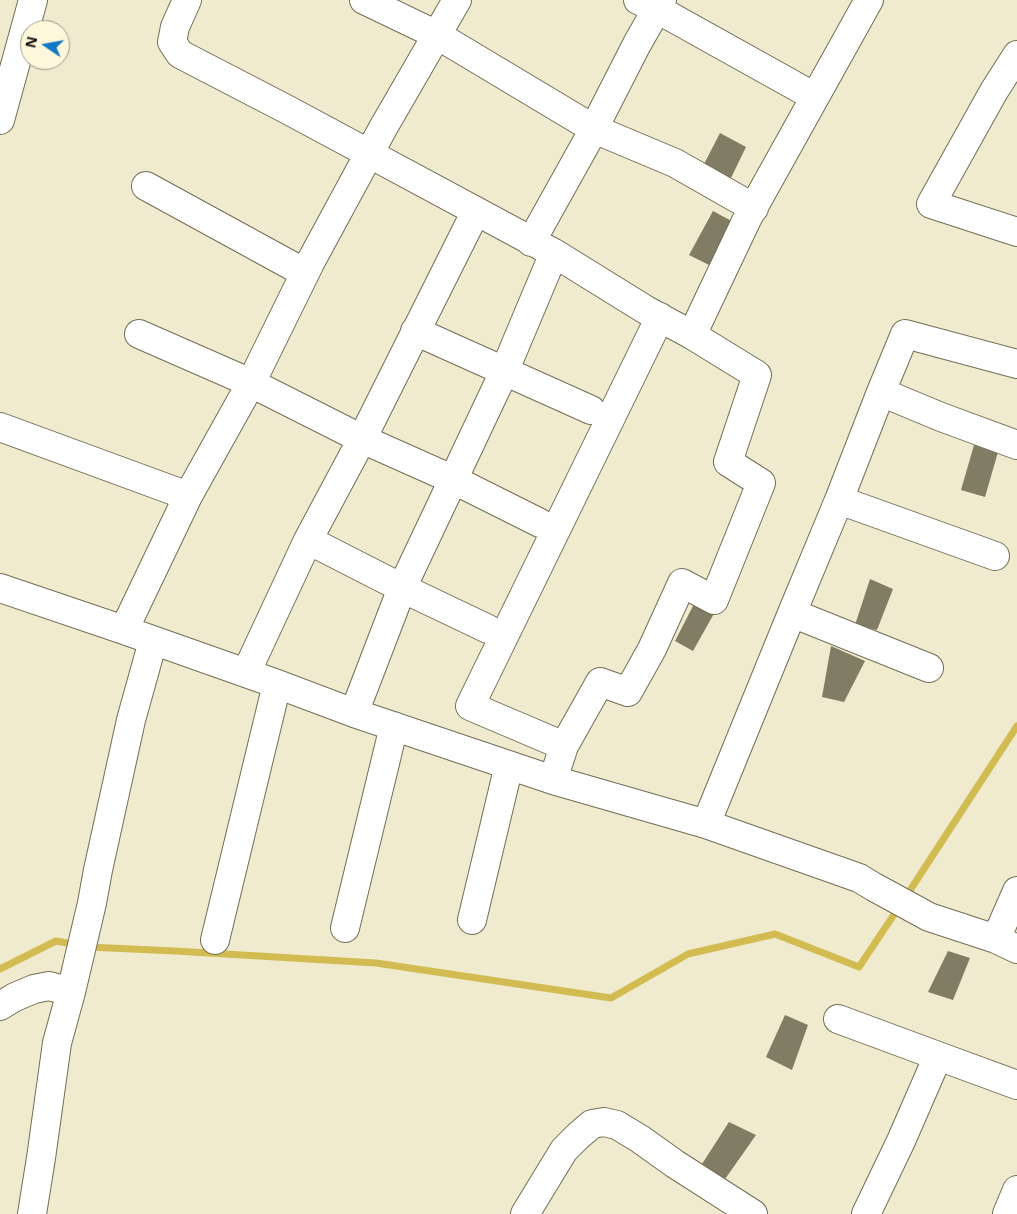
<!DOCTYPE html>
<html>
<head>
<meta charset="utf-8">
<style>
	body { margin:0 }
	#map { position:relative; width:1017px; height:1214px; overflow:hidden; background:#f0eacf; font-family:"Open Sans",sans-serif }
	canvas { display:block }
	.north { position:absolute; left:20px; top:20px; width:50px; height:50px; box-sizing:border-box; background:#fdf8dc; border:1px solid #9d9a86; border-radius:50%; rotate:282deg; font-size:14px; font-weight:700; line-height:20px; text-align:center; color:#0e0c04 }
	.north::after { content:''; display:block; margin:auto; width:18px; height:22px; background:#1479c4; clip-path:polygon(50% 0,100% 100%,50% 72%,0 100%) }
</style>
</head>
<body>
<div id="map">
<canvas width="1017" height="1214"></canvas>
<div class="north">N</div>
</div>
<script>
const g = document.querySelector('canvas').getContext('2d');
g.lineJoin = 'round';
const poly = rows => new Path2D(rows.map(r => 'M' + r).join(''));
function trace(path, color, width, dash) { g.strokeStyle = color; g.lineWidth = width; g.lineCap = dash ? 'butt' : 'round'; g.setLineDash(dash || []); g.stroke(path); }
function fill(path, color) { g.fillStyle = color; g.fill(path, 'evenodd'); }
trace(poly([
	[905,898,1017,726],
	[88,947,175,951,376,963,611,998,688,954,775,934,859,967,899,907],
	[0,969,56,941,78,945]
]), '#d2bc52', 7);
fill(poly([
	[720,133,746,147,729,182,702,168],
	[713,211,737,224,713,267,689,255],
	[974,445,998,452,985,497,961,490],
	[870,579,893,589,877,630,855,625],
	[695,602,716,610,693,651,675,641],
	[831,646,865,661,844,702,822,697],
	[948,951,970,958,953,1000,928,992],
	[785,1015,808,1025,792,1070,766,1057],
	[729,1122,756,1135,723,1182,702,1164]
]), '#817c64');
const minor = poly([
	[187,0,175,27,172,42,180,54,288,110,554,253,646,310,692,335,757,375,728,462,761,483,714,600,682,583,652,649,628,692,600,682,564,746,553,780],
	[364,0,437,35,594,129,675,163,754,208],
	[638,0,657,9,815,97],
	[1017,55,994,91,931,204,1017,232],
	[0,120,33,0],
	[146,186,305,273],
	[531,242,589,138,637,44,662,0],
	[415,331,591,410],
	[139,334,251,383,362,439,454,480,540,523],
	[692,335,747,219,869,0],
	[881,392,941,417,1017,445],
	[0,427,188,496],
	[839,500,995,556],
	[308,540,402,588,488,629],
	[0,588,124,630,277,684,354,713,553,780,706,824,859,878,874,887,929,917,996,939,1017,949],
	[792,613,929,668],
	[124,630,188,496,251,383,311,261,383,128,457,0],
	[246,673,308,540,362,439,476,211],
	[354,713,402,588,504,372,554,253],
	[564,746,470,706,660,317],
	[706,824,792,613,839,500,881,392,905,334,1017,364],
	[472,920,509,765],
	[345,928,394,726],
	[996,939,1017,891],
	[215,940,277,684],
	[0,1006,15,997,34,989,49,986,71,992],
	[838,1019,938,1056],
	[32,1214,41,1158,57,1043,71,992,92,903,98,870,131,720,153,641],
	[525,1214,564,1150,578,1136,592,1124,604,1122,617,1125,640,1139,675,1164,753,1214],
	[866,1214,901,1141,938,1056,1017,1085],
	[1007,1214,1017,1190]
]);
trace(minor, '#726d55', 30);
trace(minor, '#fff', 28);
</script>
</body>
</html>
